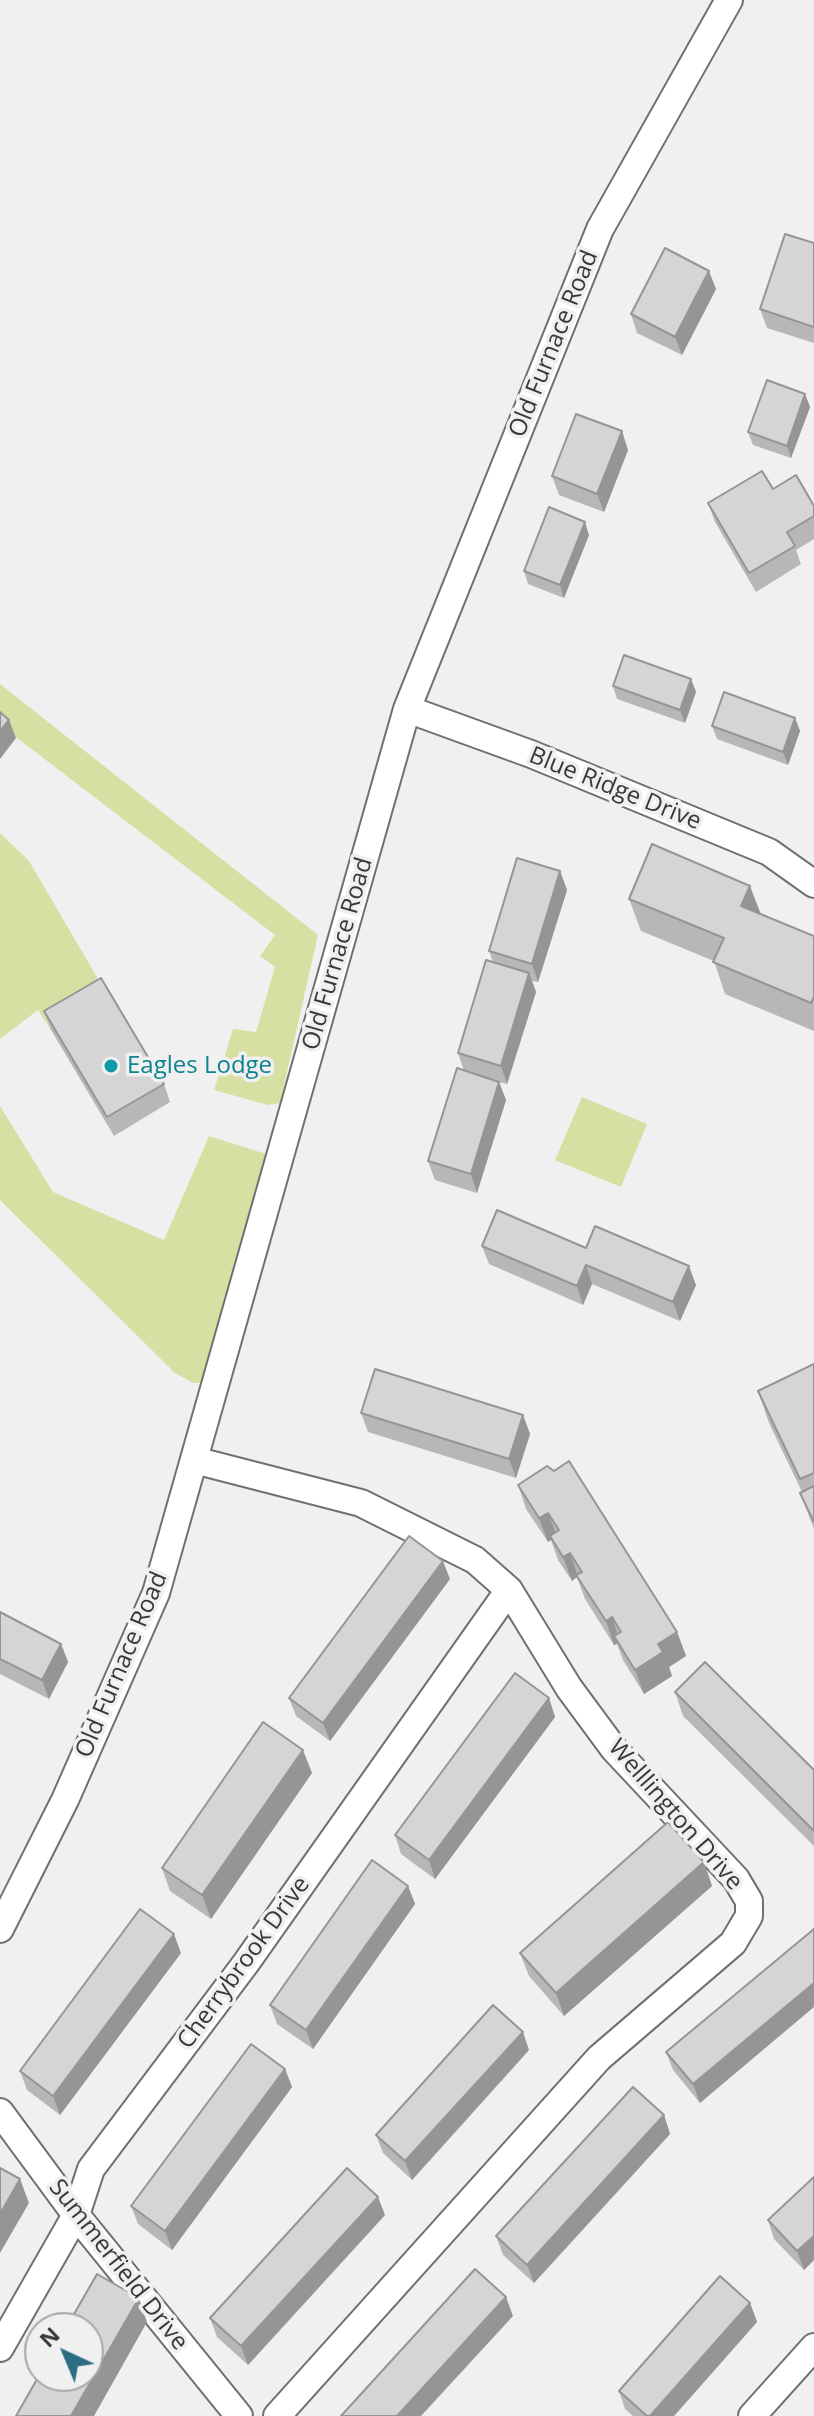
<!DOCTYPE html>
<html>
<head>
<meta charset="utf-8">
<style>
	body { margin:0 }
	#map { position:relative; width:814px; height:2416px; overflow:hidden; background:#f0f0f1; font-family:"Open Sans",sans-serif }
	canvas { display:block }
	.north { position:absolute; left:24px; top:2312px; width:80px; height:80px; box-sizing:border-box; background:#f0f0f1; border:2px solid #a7a7a7; border-radius:50%; rotate:316deg; font-size:22px; font-weight:700; line-height:32px; text-align:center; color:#393939 }
	.north::after { content:''; display:block; margin:auto; width:28px; height:36px; background:#2d6d81; clip-path:polygon(50% 0,100% 100%,50% 72%,0 100%) }
</style>
</head>
<body>
<div id="map">
<canvas width="814" height="2416"></canvas>
<div class="north">N</div>
</div>
<script>
const g = document.querySelector('canvas').getContext('2d');
g.lineJoin = 'round';
function fill(path, color) { g.fillStyle = color; g.fill(path, 'evenodd'); }
const poly = rows => new Path2D(rows.map(r => 'M' + r).join(''));
function trace(path, color, width, dash) { g.strokeStyle = color; g.lineWidth = width; g.lineCap = dash ? 'butt' : 'round'; g.setLineDash(dash || []); g.stroke(path); }
function write(font, color, halo, rows, align = 'center') {
  g.font = font + ' "Open Sans",sans-serif'; g.lineWidth = 7; g.setLineDash([]); g.textBaseline = 'middle'; g.strokeStyle = halo; g.fillStyle = color; for (const [text, x, y, turn = 0] of rows) {
    g.save(); g.translate(x, y); g.rotate((+turn || 0) * Math.PI / 180); g.textAlign = isNaN(turn) ? turn : align; if (halo) g.strokeText(text, 0, 0); g.fillText(text, 0, 0); g.restore();
  }
}
fill(poly([
	[0,684,318,935,280,1103,268,1105,214,1090,233,1029,256,1032,275,967,260,956,275,935,0,725],
	[0,833,29,861,108,996,51,1030,38,1010,0,1039],
	[582,1097,647,1124,621,1187,555,1160],
	[0,1106,53,1192,164,1240,209,1136,266,1154,212,1383,193,1383,175,1373,0,1200]
]), '#d7e0a2');
const minor = poly([
	[407,709,531,754,769,852,814,884],
	[194,1460,361,1503,475,1560,509,1590,569,1688,614,1749,736,1879,749,1901,749,1916,733,1943,599,2058,277,2416],
	[0,1929,65,1800,156,1593,407,709,600,229,729,0],
	[0,2112,76,2215,239,2416],
	[0,2348,76,2215,91,2169,246,1963,509,1590],
	[752,2416,814,2347]
]);
trace(minor, '#6f7071', 30);
trace(minor, '#fff', 26);
fill(poly([
	[814,243,814,343,767,328,760,309],
	[716,289,682,355,637,333,631,314],
	[805,394,810,407,791,458,753,445,748,432],
	[628,450,604,512,559,495,552,476],
	[773,489,814,506,814,539,796,550,801,564,756,592,715,522,708,503],
	[589,535,564,598,528,584,524,571],
	[691,679,696,692,685,723,617,699,613,686],
	[795,718,800,731,788,765,717,739,712,726],
	[560,871,567,890,538,982,532,981,536,992,507,1084,499,1082,506,1100,477,1193,435,1180,428,1161,464,1071,458,1053,493,962,489,951],
	[629,899,760,914,814,936,814,1031,725,994,714,961,641,931],
	[44,1011,164,1084,170,1102,114,1136,51,1030],
	[482,1246,586,1248,696,1285,680,1321,592,1284,583,1305,489,1264],
	[814,1364,814,1529,800,1493,802,1492,769,1423,758,1391],
	[361,1413,523,1415,530,1434,516,1478,368,1432],
	[518,1485,677,1632,686,1656,669,1667,672,1676,644,1694,623,1660,617,1644,614,1645,585,1599,577,1577,572,1581,558,1560,551,1540,548,1542,526,1509],
	[450,1579,330,1741,296,1716,289,1698],
	[0,1612,61,1644,68,1662,49,1699,0,1674],
	[675,1692,814,1770,814,1846,683,1716],
	[549,1698,555,1717,435,1879,401,1854,395,1835],
	[312,1773,211,1919,170,1891,162,1868],
	[704,1862,712,1886,564,2016,529,1976,520,1953],
	[408,1886,415,1904,313,2049,277,2024,270,2005],
	[814,1929,700,2103,673,2070,666,2052],
	[181,1953,60,2115,27,2090,20,2071],
	[529,2050,412,2180,383,2153,376,2135],
	[285,2069,292,2087,172,2250,138,2224,131,2206],
	[664,2115,670,2134,534,2283,503,2255,496,2236],
	[814,2177,814,2260,804,2270,774,2239,768,2220],
	[385,2215,248,2365,217,2337,210,2318],
	[750,2303,757,2322,674,2416,633,2416,625,2409,619,2391]
]), '#b7b7b9');
fill(poly([
	[709,271,716,289,682,355,675,337],
	[805,394,810,407,791,458,787,446],
	[622,431,628,450,604,512,597,494],
	[585,522,589,535,564,598,560,585],
	[691,679,696,692,685,723,680,710],
	[795,718,800,731,788,765,783,752],
	[9,720,16,738,0,759,0,731],
	[560,871,567,890,538,982,532,964],
	[750,886,762,917,741,906],
	[529,973,536,992,507,1084,501,1066],
	[499,1082,506,1100,477,1193,471,1174],
	[586,1265,592,1284,583,1305,577,1286],
	[689,1266,696,1285,680,1321,673,1302],
	[523,1415,530,1434,516,1478,509,1459],
	[548,1513,557,1536,550,1536,551,1540,548,1542,539,1518],
	[570,1553,578,1576,572,1581,563,1557],
	[443,1561,450,1579,330,1741,323,1723],
	[612,1617,620,1641,614,1636,617,1644,614,1645,606,1621],
	[677,1632,686,1656,669,1667,672,1676,644,1694,635,1670,658,1644],
	[61,1644,68,1662,49,1699,42,1680],
	[549,1698,555,1717,435,1879,429,1860],
	[303,1750,312,1773,211,1919,202,1895],
	[704,1862,712,1886,564,2016,556,1993],
	[408,1886,415,1904,313,2049,306,2030],
	[174,1934,181,1953,60,2115,53,2096],
	[814,1983,814,2007,700,2103,693,2084],
	[523,2032,529,2050,412,2180,405,2161],
	[285,2069,292,2087,172,2250,165,2231],
	[664,2115,670,2134,534,2283,527,2265],
	[20,2179,29,2203,0,2253,0,2214],
	[378,2197,385,2215,248,2365,241,2346],
	[814,2236,814,2260,804,2270,797,2251],
	[506,2297,513,2316,421,2416,397,2416],
	[139,2298,147,2322,94,2416,71,2416],
	[750,2303,757,2322,674,2416,650,2416]
]), '#959596');
const building = poly([
	[785,234,814,243,814,327,760,309,785,234],
	[665,248,709,271,675,337,631,314,665,248],
	[767,380,805,394,787,446,748,432,767,380],
	[576,414,622,431,597,494,552,476,576,414],
	[762,471,773,489,796,475,814,506,814,516,787,532,795,546,749,573,708,503,762,471],
	[549,507,585,522,560,585,524,571,549,507],
	[624,655,691,679,680,710,613,686,624,655],
	[724,692,795,718,783,752,712,726,724,692],
	[0,712,9,720,0,731,0,712],
	[652,844,750,886,741,906,814,936,814,997,811,1003,713,962,724,938,629,899,652,844],
	[517,858,560,871,532,964,489,951,517,858],
	[486,960,529,973,501,1066,458,1053,486,960],
	[101,978,164,1084,107,1117,44,1011,101,978],
	[457,1068,499,1082,471,1174,428,1161,457,1068],
	[497,1210,586,1248,595,1226,689,1266,673,1302,586,1265,577,1286,482,1246,497,1210],
	[814,1364,814,1473,800,1479,758,1391,814,1364],
	[375,1369,523,1415,509,1459,361,1413,375,1369],
	[569,1461,677,1632,658,1644,663,1652,635,1670,614,1636,621,1632,612,1617,606,1621,576,1575,582,1572,570,1553,563,1557,550,1536,559,1530,548,1513,539,1518,518,1485,547,1466,554,1471,569,1461],
	[814,1486,814,1522,800,1493,814,1486],
	[409,1536,443,1561,323,1723,289,1698,409,1536],
	[0,1612,61,1644,42,1680,0,1659,0,1612],
	[705,1662,814,1770,814,1831,675,1692,705,1662],
	[515,1673,549,1698,429,1860,395,1835,515,1673],
	[263,1722,303,1750,202,1895,162,1868,263,1722],
	[668,1822,704,1862,556,1993,520,1953,668,1822],
	[372,1860,408,1886,306,2030,270,2005,372,1860],
	[140,1909,174,1934,53,2096,20,2071,140,1909],
	[814,1929,814,1983,693,2084,666,2052,814,1929],
	[493,2005,523,2032,405,2161,376,2135,493,2005],
	[251,2044,285,2069,165,2231,131,2206,251,2044],
	[633,2087,664,2115,527,2265,496,2236,633,2087],
	[0,2168,20,2179,0,2214,0,2168],
	[347,2168,378,2197,241,2346,210,2318,347,2168],
	[814,2177,814,2236,797,2251,768,2220,814,2177],
	[475,2269,506,2297,397,2416,341,2416,475,2269],
	[97,2274,139,2298,71,2416,16,2416,40,2374,40,2376,88,2376,88,2328,66,2328,97,2274],
	[720,2276,750,2303,650,2416,647,2416,619,2391,720,2276]
]);
fill(building, '#d5d5d7');
trace(building, '#959596', 2);
for (const [x, y, r, color] of [
	[111,1066,8,"#0f9aa8"]
]) { const dot = new Path2D(); dot.arc(x, y, r, 0, 2 * Math.PI); g.fillStyle = color; g.fill(dot); trace(dot, '#f0f0f1', 3); }
write('24px', '#393939', '#f0f0f1', [
	["Old Furnace Road",554,344,-68],
	["Blue Ridge Drive",615,789,22],
	["Old Furnace Road",338,954,-74],
	["Old Furnace Road",122,1665,-67],
	["Welllington Drive",675,1815,49],
	["Cherrybrook Drive",244,1963,-54],
	["Summerfield Drive",118,2265,52]
]);
write('24px', '#0d838f', '#f0f0f1', [
	["Eagles Lodge",127,1066]
], 'left');
</script>
</body>
</html>
